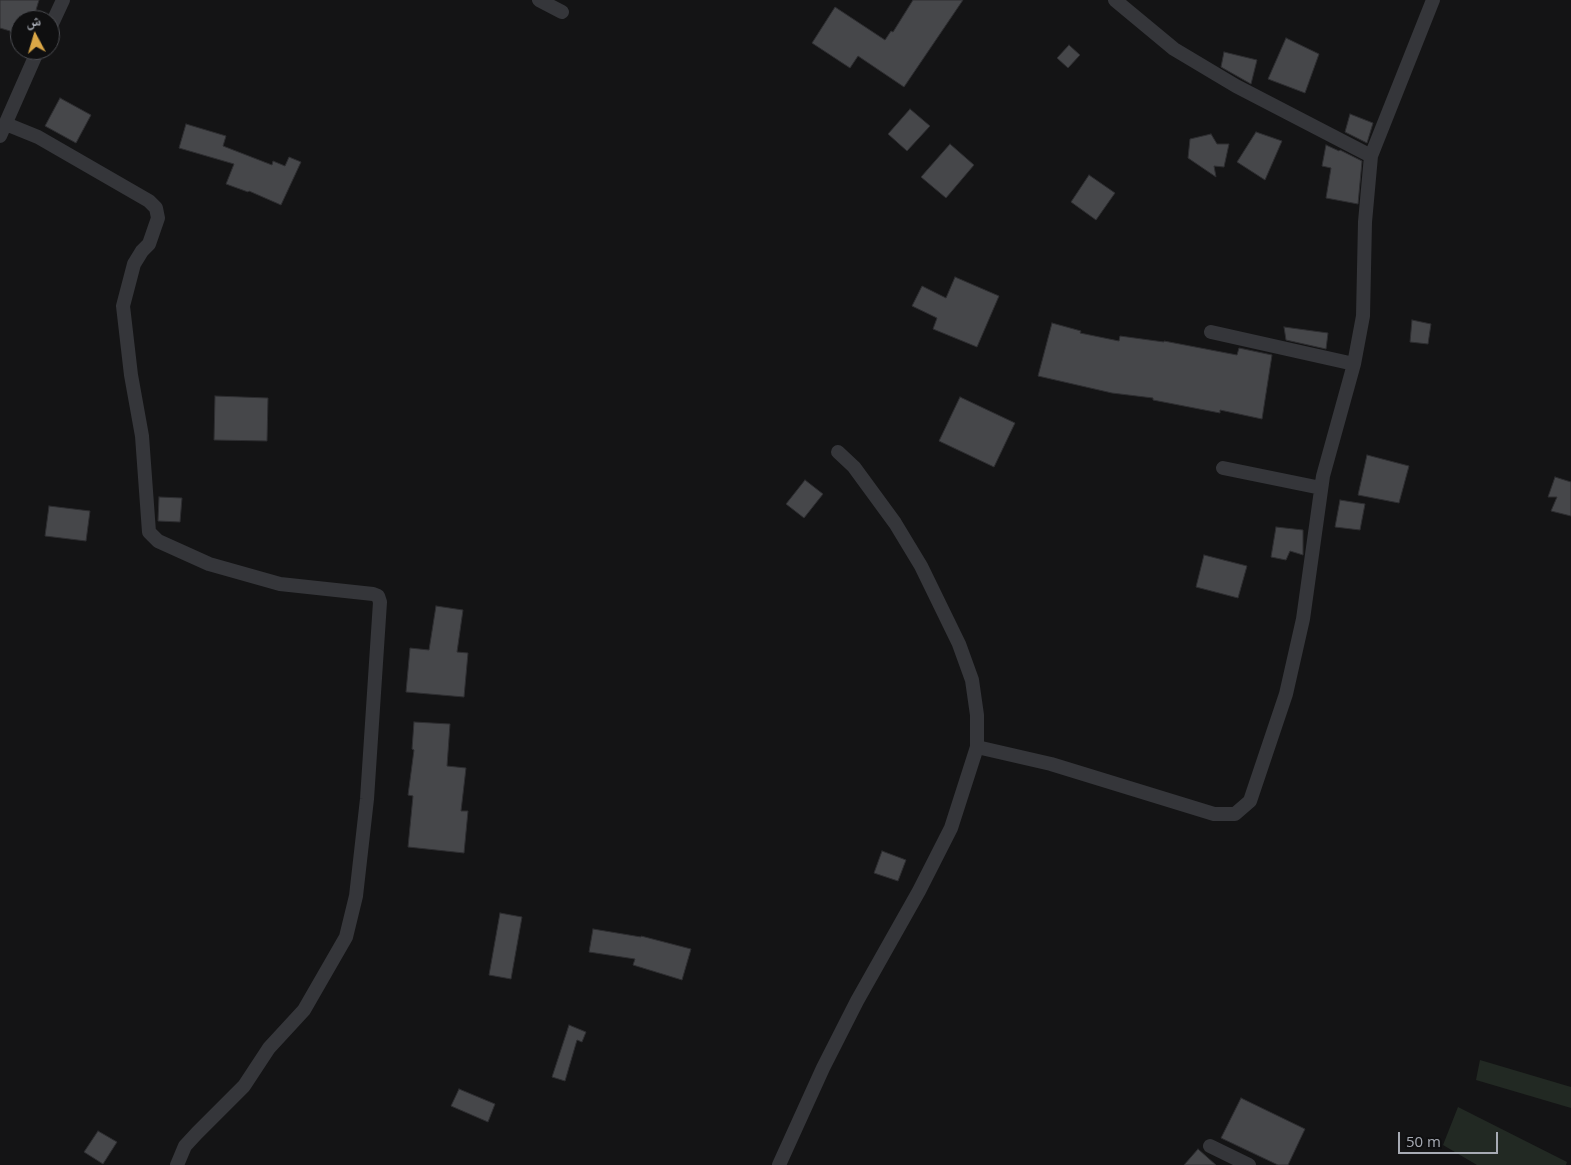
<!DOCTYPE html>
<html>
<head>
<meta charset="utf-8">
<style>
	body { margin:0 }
	#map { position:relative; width:1571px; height:1165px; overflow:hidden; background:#141415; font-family:"Open Sans","Noto Naskh Arabic",sans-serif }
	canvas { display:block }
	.north { position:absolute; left:10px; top:10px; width:50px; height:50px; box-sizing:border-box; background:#0f0f10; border:1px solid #4c4d52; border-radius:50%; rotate:354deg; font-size:14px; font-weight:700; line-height:20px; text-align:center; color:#a7abb4 }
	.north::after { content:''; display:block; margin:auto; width:18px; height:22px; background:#dba746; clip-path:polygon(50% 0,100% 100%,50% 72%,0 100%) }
	.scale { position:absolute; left:1398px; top:1132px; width:100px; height:22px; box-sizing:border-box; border:2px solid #a7abb4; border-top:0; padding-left:6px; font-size:15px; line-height:18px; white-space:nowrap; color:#a7abb4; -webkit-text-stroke:4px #0f0f10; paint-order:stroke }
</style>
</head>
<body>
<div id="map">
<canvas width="1571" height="1165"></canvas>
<div class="north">ش</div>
<div class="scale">50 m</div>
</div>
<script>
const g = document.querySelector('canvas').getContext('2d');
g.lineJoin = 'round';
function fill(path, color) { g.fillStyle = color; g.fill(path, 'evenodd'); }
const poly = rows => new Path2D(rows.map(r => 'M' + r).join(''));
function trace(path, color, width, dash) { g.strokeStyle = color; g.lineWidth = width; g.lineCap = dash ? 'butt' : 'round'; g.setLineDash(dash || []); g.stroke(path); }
fill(poly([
	[1480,1060,1571,1087,1571,1108,1476,1080],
	[1458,1107,1567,1162,1566,1165,1477,1165,1443,1145]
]), '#222923');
const building = poly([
	[0,0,39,0,33,20,20,20,20,34,0,28,0,0],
	[913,0,963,0,904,87,858,56,850,68,812,43,835,7,885,40,891,31,893,32,913,0],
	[1286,38,1319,54,1305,93,1268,79,1286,38],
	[1069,45,1080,55,1068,68,1057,58,1069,45],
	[1224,52,1257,60,1251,84,1221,67,1224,52],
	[60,98,91,115,76,143,45,126,60,98],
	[910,109,930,126,907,151,888,134,910,109],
	[1350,114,1373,123,1367,143,1345,132,1350,114],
	[186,124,226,136,223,146,272,165,273,161,285,166,289,157,301,162,281,205,249,191,248,192,226,184,234,164,179,148,186,124],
	[1256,132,1282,141,1265,180,1237,162,1256,132],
	[1211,134,1217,144,1229,144,1224,167,1214,166,1216,177,1188,158,1190,139,1211,134],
	[950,144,974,165,946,198,921,177,950,144],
	[1326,145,1339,151,1340,150,1362,161,1358,204,1326,198,1331,168,1322,166,1326,145],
	[1089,175,1115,193,1096,220,1071,202,1089,175],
	[955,277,999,296,977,347,933,329,937,318,912,306,922,286,946,298,955,277],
	[1412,320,1431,324,1428,344,1410,342,1412,320],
	[1052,323,1081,331,1080,333,1119,341,1120,336,1164,342,1164,341,1237,355,1239,348,1272,355,1262,419,1220,410,1220,413,1153,400,1153,398,1112,393,1038,376,1052,323],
	[1284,327,1328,333,1326,349,1286,340,1284,327],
	[215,396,268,398,267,441,214,440,215,396],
	[960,397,1015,423,994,467,939,441,960,397],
	[1367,455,1409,466,1399,503,1358,495,1367,455],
	[1555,477,1571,482,1571,516,1551,511,1557,497,1548,497,1555,477],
	[805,480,823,494,804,518,786,504,805,480],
	[159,497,182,498,180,522,158,521,159,497],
	[1340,500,1365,504,1360,530,1335,527,1340,500],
	[49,506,90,511,86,541,45,536,49,506],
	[1276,527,1303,530,1303,555,1290,551,1286,560,1271,557,1276,527],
	[1204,555,1247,566,1238,598,1196,587,1204,555],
	[436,606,463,610,457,652,468,653,464,697,406,692,410,648,429,650,436,606],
	[414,722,450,724,447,766,466,768,461,811,468,811,464,853,408,847,413,796,408,795,414,750,412,749,414,722],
	[882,851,906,860,898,881,874,873,882,851],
	[500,913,522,917,511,979,489,975,500,913],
	[593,929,641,937,641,936,691,949,682,980,633,965,635,959,589,952,593,929],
	[569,1025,586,1032,582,1042,577,1040,565,1081,552,1077,569,1025],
	[459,1089,495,1104,488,1122,451,1106,459,1089],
	[1241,1098,1305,1129,1288,1165,1278,1165,1221,1138,1241,1098],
	[98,1131,117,1142,103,1164,84,1152,98,1131],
	[1198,1149,1216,1165,1184,1165,1198,1149]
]);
fill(building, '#46474a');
trace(building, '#2e2e31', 1);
trace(poly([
	[539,0,562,12],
	[1115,0,1174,49,1236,86,1371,156],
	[50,28,63,0],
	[6,124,38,137,149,201,156,208,158,218,149,244,142,251,134,264,123,306,131,375,142,436,149,532,158,541,209,564,280,584,373,594,378,596,380,602,367,799,356,896,346,937,304,1010,269,1048,244,1086,197,1133,185,1146,177,1165],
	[0,136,38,50],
	[1211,332,1354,364],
	[1223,468,1321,488],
	[977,747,1051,764,1214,814,1235,814,1250,801,1286,694,1303,619,1323,476,1354,364,1363,316,1365,222,1371,156,1433,0],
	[1210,1146,1249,1165],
	[779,1165,823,1068,857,1001,919,891,951,828,977,747,977,715,972,680,959,644,921,566,895,523,854,467,838,452]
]), '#35363a', 14);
</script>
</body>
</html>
